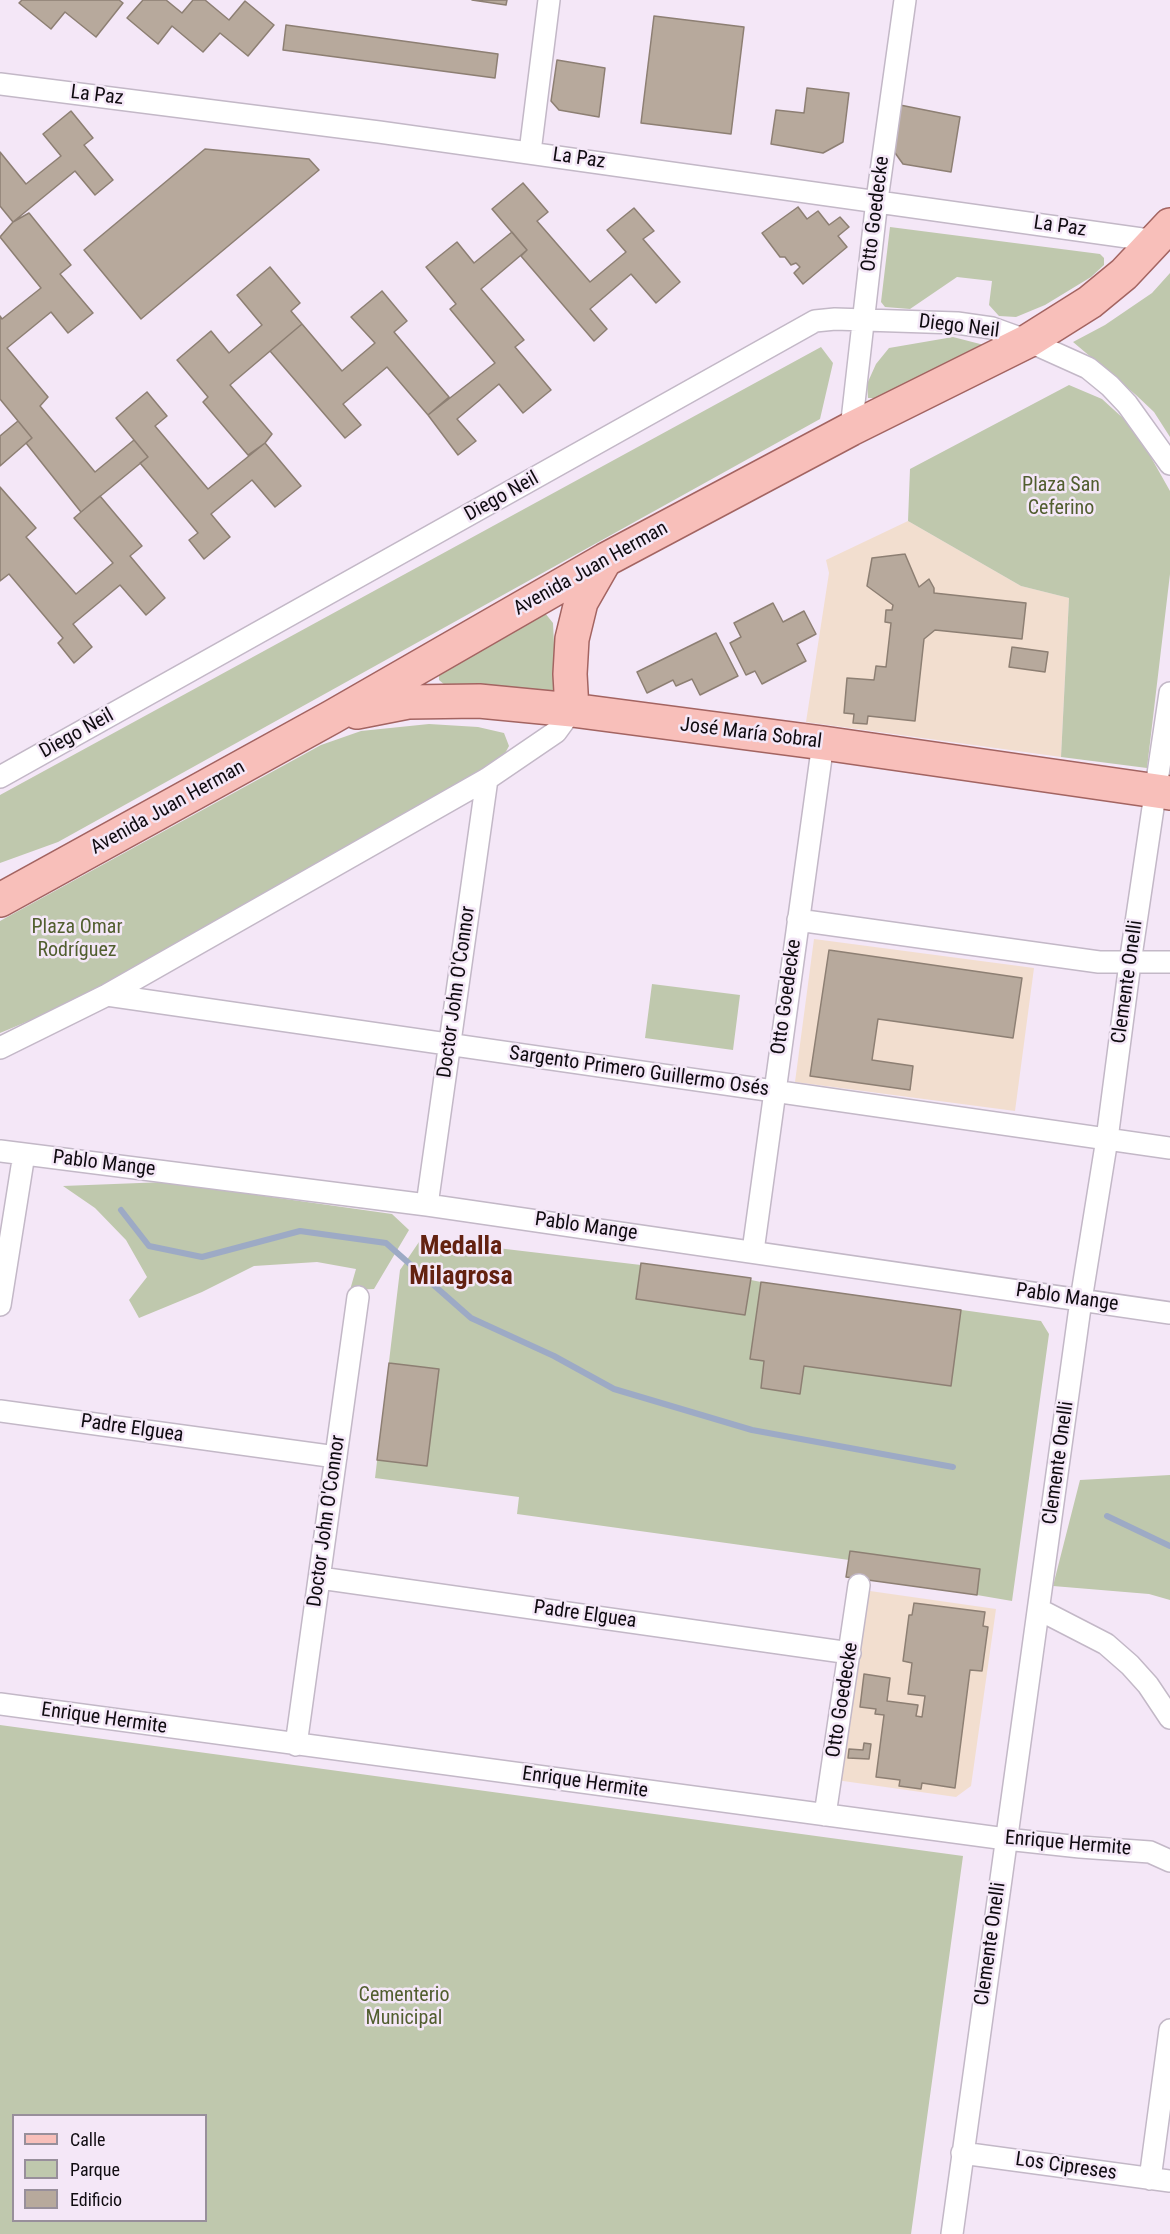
<!DOCTYPE html>
<html>
<head>
<meta charset="utf-8">
<style>
	body { margin:0 }
	#map { position:relative; width:1170px; height:2234px; overflow:hidden; background:#f4e7f7; font-family:"Roboto Condensed",sans-serif }
	canvas { display:block }
	.legend { position:absolute; left:12px; top:2114px; width:195px; height:108px; box-sizing:border-box; background:#f4e7f7; border:2px solid #988f9b; margin:0; padding:8px 10px; list-style:none; font-size:18px; color:#0f0b10 }
	.legend li { display:flex; align-items:center; gap:12px; height:30px }
	.legend b { width:30px; border:2px solid #988f9b }
</style>
</head>
<body>
<div id="map">
<canvas width="1170" height="2234"></canvas>
<ul class="legend">
<li><b style="height:8px;background:#f8bfba"></b>Calle</li>
<li><b style="height:16px;background:#bfc8ad"></b>Parque</li>
<li><b style="height:16px;background:#b7a99c"></b>Edificio</li>
</ul>
</div>
<script>
const g = document.querySelector('canvas').getContext('2d');
g.lineJoin = 'round';
function fill(path, color) { g.fillStyle = color; g.fill(path, 'evenodd'); }
const poly = rows => new Path2D(rows.map(r => 'M' + r).join(''));
function trace(path, color, width, dash) { g.strokeStyle = color; g.lineWidth = width; g.lineCap = dash ? 'butt' : 'round'; g.setLineDash(dash || []); g.stroke(path); }
function write(font, color, halo, rows, align = 'center') {
  g.font = font + ' "Roboto Condensed",sans-serif'; g.lineWidth = 5; g.setLineDash([]); g.textBaseline = 'middle'; g.strokeStyle = halo; g.fillStyle = color; for (const [text, x, y, turn = 0] of rows) {
    g.save(); g.translate(x, y); g.rotate((+turn || 0) * Math.PI / 180); g.textAlign = isNaN(turn) ? turn : align; if (halo) g.strokeText(text, 0, 0); g.fillText(text, 0, 0); g.restore();
  }
}
fill(poly([
	[908,521,1021,586,1069,598,1061,757,806,722,829,573,826,560],
	[814,939,1034,968,1015,1111,795,1082],
	[863,1590,996,1609,971,1786,956,1797,836,1780]
]), '#f2decf');
fill(poly([
	[890,227,1100,254,1104,258,1104,265,1091,277,1045,305,1016,317,999,316,989,305,992,281,957,277,910,309,885,307,881,302],
	[1170,273,1170,437,1154,412,1136,395,1073,342,1105,325,1152,293],
	[953,337,984,345,878,398,868,398,867,384,876,364,889,348],
	[821,347,833,363,820,419,58,842,0,863,0,795],
	[1069,385,1102,399,1135,429,1170,491,1170,574,1147,768,1061,757,1069,598,1021,586,908,521,910,469],
	[545,613,553,623,556,686,554,694,446,686,439,680,439,669],
	[429,724,478,727,504,733,509,746,503,757,100,987,62,1007,0,1033,0,921,321,745,361,731],
	[652,984,740,995,733,1050,645,1038],
	[165,1182,392,1214,409,1230,374,1289,350,1290,356,1269,317,1262,254,1266,202,1292,139,1318,129,1300,147,1277,126,1240,95,1208,63,1186],
	[421,1239,751,1278,751,1280,761,1282,1041,1321,1049,1334,1012,1601,977,1595,849,1560,517,1514,519,1497,375,1478,400,1270],
	[1170,1475,1170,1600,1149,1594,1053,1586,1080,1480],
	[0,1725,963,1856,911,2234,0,2234],
	[14,2116,206,2116,206,2220,14,2220]
]), '#bfc8ad');
trace(poly([
	[121,1210,149,1246,202,1257,300,1231,386,1243,471,1318,554,1356,614,1389,752,1430,953,1467],
	[1107,1516,1170,1546]
]), '#9daac5', 6);
const building = poly([
	[22,0,119,0,123,3,96,37,65,12,51,29,19,3,22,0],
	[143,0,166,0,182,13,193,0,205,0,229,20,245,1,274,25,248,56,220,33,203,52,172,26,158,44,127,18,143,0],
	[472,0,507,0,506,5,472,0],
	[654,16,744,27,731,134,641,123,654,16],
	[286,25,498,54,495,78,283,50,286,25],
	[557,60,605,68,599,117,559,110,551,101,557,60],
	[807,88,849,93,843,142,823,153,771,144,776,110,804,113,807,88],
	[900,105,960,117,951,172,903,164,893,150,900,105],
	[71,111,93,138,84,145,113,180,95,195,75,171,13,222,0,206,0,152,26,184,61,156,43,134,71,111],
	[205,149,309,159,319,170,141,319,84,250,205,149],
	[523,183,548,212,537,221,590,282,626,252,607,230,634,208,654,231,643,239,680,282,656,303,631,274,590,309,607,329,594,341,521,256,527,250,492,209,523,183],
	[798,207,807,219,818,211,829,225,840,217,849,227,838,236,847,247,803,284,794,273,800,267,796,263,791,265,785,257,780,257,762,233,798,207],
	[29,213,71,265,60,274,93,313,68,333,51,312,7,348,48,397,40,406,95,472,134,440,148,457,81,512,26,443,32,438,0,399,0,316,2,319,41,288,0,237,13,222,29,213],
	[512,232,527,250,481,289,524,340,515,347,551,390,523,413,499,384,457,419,476,441,458,455,428,415,495,363,450,309,456,304,426,267,457,242,474,263,512,232],
	[270,267,300,303,291,311,302,324,230,385,272,434,265,443,248,455,203,402,208,397,177,360,211,331,229,353,262,325,237,295,270,267],
	[382,291,407,321,394,332,449,397,428,415,387,367,343,404,361,425,345,438,270,351,302,324,342,371,375,343,351,317,382,291],
	[147,392,167,416,155,426,208,489,265,443,301,486,275,507,252,480,211,514,230,537,204,559,189,540,198,533,140,463,148,457,116,418,147,392],
	[18,421,32,438,0,466,0,436,18,421],
	[0,487,36,528,26,537,76,594,113,563,74,518,100,496,142,546,130,556,165,598,146,615,120,585,73,624,92,647,74,663,58,643,63,638,9,574,0,581,0,487],
	[905,554,919,587,929,579,934,588,934,593,1026,603,1022,639,935,630,924,639,915,721,868,716,867,724,853,723,854,714,844,713,847,678,874,680,876,666,886,667,891,623,885,622,886,610,892,610,893,605,867,586,872,558,905,554],
	[773,603,783,622,804,611,816,634,797,644,806,661,762,684,755,671,746,675,730,643,741,637,734,623,773,603],
	[716,633,738,676,700,695,692,679,676,686,673,680,647,693,637,672,716,633],
	[1012,647,1048,652,1045,672,1009,667,1012,647],
	[829,950,1022,978,1013,1038,878,1019,872,1060,913,1066,910,1090,810,1076,829,950],
	[641,1263,751,1278,745,1315,636,1299,641,1263],
	[761,1282,961,1310,951,1386,804,1366,800,1394,761,1388,764,1361,750,1359,761,1282],
	[389,1363,439,1369,427,1466,377,1460,389,1363],
	[850,1551,980,1569,977,1595,846,1577,850,1551],
	[914,1603,985,1612,983,1626,988,1627,982,1671,970,1670,955,1788,922,1783,921,1789,899,1786,900,1780,876,1777,884,1715,875,1714,876,1709,860,1707,864,1674,890,1678,887,1701,918,1705,916,1716,922,1717,925,1696,908,1694,912,1663,903,1661,909,1615,912,1615,914,1603],
	[864,1743,871,1744,869,1759,848,1758,849,1749,863,1750,864,1743]
]);
fill(building, '#b7a99c');
trace(building, '#8d7f73', 1.5);
const minor = poly([
	[0,84,379,132,1156,241],
	[530,152,549,0],
	[851,429,877,200,905,0],
	[0,777,815,321,835,319,957,323,992,328,1028,341,1088,368,1110,386,1127,404,1170,464],
	[798,920,1099,962,1170,962],
	[107,995,1170,1148],
	[0,1048,107,995,487,779,556,732,572,710],
	[0,1151,427,1205,1170,1313],
	[427,1205,487,779],
	[753,1251,823,743],
	[0,1305,24,1154],
	[0,1411,336,1457],
	[320,1578,850,1653],
	[1040,1610,1106,1644,1130,1665,1148,1685,1170,1718],
	[0,1704,1006,1839,1080,1847,1150,1852,1170,1861],
	[296,1745,358,1297],
	[825,1815,859,1585],
	[962,2153,1170,2181],
	[1150,2179,1170,2030],
	[952,2234,1081,1300,1107,1139,1130,963,1170,693]
]);
const primary = poly([
	[572,710,570,674,572,639,581,602,605,560],
	[357,712,408,702,479,701,572,710,823,743,1170,793],
	[0,900,332,717,605,560,851,429,1028,341,1090,302,1124,274,1170,225]
]);
trace(minor, '#c3b8c7', 24);
trace(primary, '#a36461', 36);
trace(minor, '#fff', 21);
trace(primary, '#f8bfba', 33);
write('20px', '#0f0b10', '#f4e7f7', [
	["La Paz",97,96,7],
	["La Paz",579,159,8],
	["Otto Goedecke",876,214,-83],
	["La Paz",1060,227,8],
	["Diego Neil",959,327,7],
	["Diego Neil",502,497,-29],
	["Avenida Juan Herman",591,569,-29],
	["Diego Neil",77,734,-29],
	["José María Sobral",751,734,7],
	["Avenida Juan Herman",168,808,-29],
	["Clemente Onelli",1128,982,-82],
	["Doctor John O'Connor",457,992,-82],
	["Otto Goedecke",787,997,-82],
	["Sargento Primero Guillermo Osés",639,1072,8],
	["Pablo Mange",104,1164,7],
	["Pablo Mange",586,1227,8],
	["Pablo Mange",1067,1298,8],
	["Padre Elguea",132,1429,8],
	["Clemente Onelli",1059,1463,-82],
	["Doctor John O'Connor",327,1521,-82],
	["Padre Elguea",585,1615,8],
	["Otto Goedecke",843,1700,-81],
	["Enrique Hermite",104,1719,8],
	["Enrique Hermite",585,1783,8],
	["Enrique Hermite",1068,1844,5],
	["Clemente Onelli",991,1944,-82],
	["Los Cipreses",1066,2167,8]
]);
write('20px', '#515e2f', '#f4e7f7', [
	["Plaza San",1061,486],
	["Ceferino",1061,509],
	["Plaza Omar",77,928],
	["Rodríguez",77,951],
	["Cementerio",404,1996],
	["Municipal",404,2019]
]);
write('bold 26px', '#632110', '#f4e7f7', [
	["Medalla",461,1247],
	["Milagrosa",461,1277]
]);
</script>
</body>
</html>
